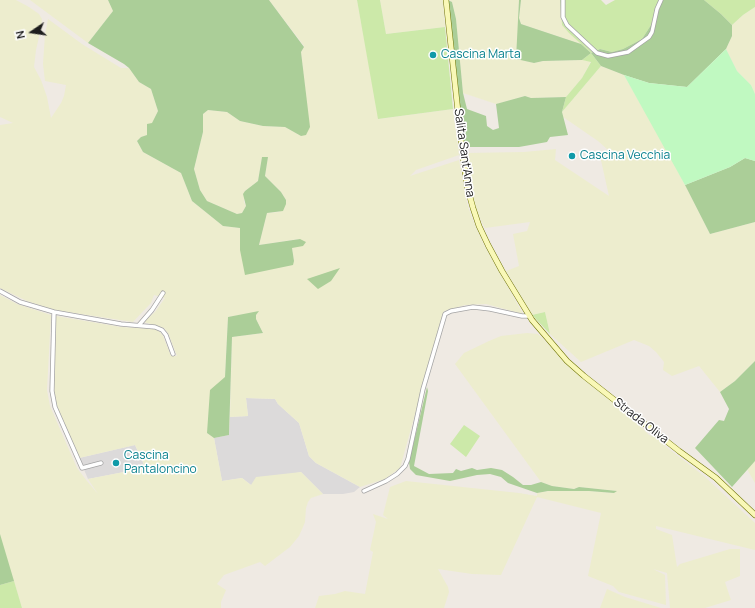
<!DOCTYPE html>
<html>
<head>
<meta charset="utf-8">
<style>
	body { margin:0 }
	#map { position:relative; width:755px; height:608px; overflow:hidden; background:#efeae3; font-family:Manrope,sans-serif }
	canvas { display:block }
	.north { position:absolute; left:12px; top:12px; width:40px; height:40px; -webkit-text-stroke:3px #fff; paint-order:stroke; rotate:257deg; font-size:11px; font-weight:700; line-height:16px; text-align:center; color:#1d1d1d }
	.north::after { content:''; display:block; margin:auto; width:14px; height:18px; background:#1d1d1d; clip-path:polygon(50% 0,100% 100%,50% 72%,0 100%) }
</style>
</head>
<body>
<div id="map">
<canvas width="755" height="608"></canvas>
<div class="north">N</div>
</div>
<script>
const g = document.querySelector('canvas').getContext('2d');
g.lineJoin = 'round';
function fill(path, color) { g.fillStyle = color; g.fill(path, 'evenodd'); }
const poly = rows => new Path2D(rows.map(r => 'M' + r).join(''));
function trace(path, color, width, dash) { g.strokeStyle = color; g.lineWidth = width; g.lineCap = dash ? 'butt' : 'round'; g.setLineDash(dash || []); g.stroke(path); }
function write(font, color, halo, rows, align = 'center') {
  g.font = font + ' Manrope,sans-serif'; g.lineWidth = 3; g.setLineDash([]); g.textBaseline = 'middle'; g.strokeStyle = halo; g.fillStyle = color; for (const [text, x, y, turn = 0] of rows) {
    g.save(); g.translate(x, y); g.rotate((+turn || 0) * Math.PI / 180); g.textAlign = isNaN(turn) ? turn : align; if (halo) g.strokeText(text, 0, 0); g.fillText(text, 0, 0); g.restore();
  }
}
fill(poly([
	[246,398,275,399,278,404,299,423,309,456,316,463,360,487,354,492,343,494,323,494,301,472,251,485,242,478,222,481,214,438,229,435,230,417,248,416],
	[135,445,144,465,124,472,88,479,79,458]
]), '#dcdada');
fill(poly([
	[0,0,16,0,29,7,39,14,42,19,41,28,36,50,34,67,41,80,47,97,51,118,61,103,64,96,66,85,45,81,43,64,45,35,48,19,82,44,121,68,129,68,139,82,151,89,158,111,147,135,141,137,137,141,143,152,181,173,192,201,223,226,240,228,240,250,294,261,292,248,299,239,259,245,267,213,279,212,286,200,281,192,265,176,268,157,262,157,258,181,245,191,244,202,246,206,242,213,237,214,207,201,200,190,194,169,203,132,203,114,208,110,227,112,240,121,263,126,285,127,301,136,309,127,301,52,304,46,269,0,357,0,379,119,453,109,459,155,416,170,410,176,459,160,467,203,472,218,483,243,523,314,486,304,465,305,444,311,400,468,385,479,360,487,316,463,309,456,299,423,278,404,275,399,246,398,248,416,230,417,232,337,263,333,256,319,256,315,258,312,228,317,225,378,207,433,214,438,222,481,242,478,251,485,256,477,301,472,323,494,311,498,308,502,306,508,305,522,303,527,299,536,290,547,265,566,260,562,224,575,217,584,226,590,221,602,221,608,22,608,0,537,0,295,17,304,51,315,47,390,50,406,77,468,87,481,98,494,88,479,124,472,144,464,135,445,79,458,54,399,56,316,121,327,155,329,160,332,163,336,171,356,177,356,168,333,164,328,144,322,155,312,165,298,154,295,151,303,133,322,55,310,27,301,0,288,0,125,13,123,0,117],
	[30,0,108,0,113,11,88,43],
	[380,0,443,0,445,27,386,34],
	[449,0,519,0,517,59,534,63,543,61,582,60,591,61,582,78,566,97,531,98,525,96,496,104,463,93,456,19,452,2],
	[521,0,560,0,562,25,581,44,521,24,519,18],
	[755,7,755,94,751,85,737,71,726,49,732,36,732,25,743,15],
	[601,66,624,75,671,157,710,234,755,222,755,361,735,381,720,392,699,366,672,376,663,370,664,362,656,352,649,346,634,340,581,362,550,334,545,312,532,315,506,271,519,266,513,234,527,231,530,222,485,228,475,209,468,182,465,153,524,152,556,149,555,160,609,196,600,156,608,150,598,141,563,117,562,112],
	[527,333,538,334,560,356,623,408,649,435,657,438,665,446,704,476,755,523,755,550,656,526,656,529,672,535,677,567,680,564,730,549,740,549,740,576,725,582,731,600,705,608,670,608,667,573,653,569,665,575,666,605,619,592,613,586,588,576,601,513,537,497,501,575,472,574,438,569,448,587,449,592,444,608,315,608,319,596,335,594,345,591,365,594,373,552,370,550,376,522,373,514,388,519,383,515,390,487,406,481,519,493,537,496,537,493,548,491,589,491,614,493,616,491,579,487,574,489,552,486,541,482,455,364,464,353,489,341,501,336],
	[755,461,755,483,747,469],
	[607,589,625,597,661,608,600,608]
]), '#ededce');
fill(poly([
	[357,0,380,0,386,34,445,27,453,109,378,119],
	[560,0,601,0,606,5,615,0,663,0,651,25,642,39,623,49,612,52,600,49,591,53,601,66,562,112,566,97,582,78,591,62,582,60,591,53,569,33,562,25],
	[704,0,755,0,755,7,743,15,732,25,721,14],
	[545,312,550,334,532,315],
	[464,425,480,436,466,457,450,444],
	[14,581,22,608,0,608,0,585]
]), '#cce9a9');
fill(poly([
	[108,0,269,0,304,47,301,52,310,127,306,135,301,136,285,127,263,126,240,121,227,112,208,110,203,114,203,132,194,169,200,190,207,201,237,214,242,213,246,206,243,194,245,191,258,181,262,157,268,157,265,176,281,192,286,200,286,204,283,211,267,213,259,245,300,239,306,242,303,246,292,248,294,261,293,265,245,275,240,250,240,228,223,226,192,201,181,173,143,152,137,141,141,137,147,135,147,124,152,123,158,111,151,89,139,82,129,68,124,64,88,43,113,11],
	[448,0,452,2,456,19,463,93,467,109,486,116,487,126,493,130,499,128,496,104,525,96,531,98,566,97,562,112,568,135,550,137,547,142,519,147,464,147],
	[519,0,521,0,519,18,521,24,581,44,591,53,600,49,612,52,623,49,642,39,651,25,663,0,704,0,721,14,732,25,732,36,726,49,687,87,649,83,624,75,601,66,591,53,582,60,543,61,534,63,516,59],
	[745,158,755,161,755,222,710,234,685,185,730,167],
	[340,268,331,281,318,289,307,279],
	[259,311,256,315,256,319,263,333,232,337,229,435,214,438,207,433,210,390,225,377,228,317],
	[755,361,755,461,732,487,695,448,719,420,724,421,729,409,720,392,735,381],
	[427,387,428,391,414,466,429,474,453,473,456,469,461,471,472,468,477,470,491,468,502,470,513,477,523,485,531,485,541,482,552,486,574,489,579,487,617,491,614,493,589,491,548,491,537,493,508,483,501,477,490,474,477,475,450,481,416,475,410,469,409,462],
	[0,534,14,581,0,585]
]), '#abce98');
fill(poly([
	[726,49,737,71,751,85,755,94,755,161,745,158,730,167,685,185,624,75,649,83,687,87]
]), '#c0f9c1');
const street = poly([
	[563,0,563,17,567,25,597,53,608,56,628,52,649,37,652,32,657,9,661,0],
	[0,291,20,302,54,312,121,324,155,327,162,330,166,335,173,354],
	[54,312,52,391,55,407,82,468,101,463],
	[139,325,152,310,163,293],
	[364,491,386,481,397,474,405,466,408,459,423,389,445,314,451,311,473,307,490,309,522,316,530,316]
]);
const secondary = poly([
	[446,0,462,149,467,186,473,208,479,226,488,245,502,271,532,320,567,361,584,376,679,451,716,478,755,515]
]);
trace(street, '#a4a4a4', 5);
trace(secondary, '#6f7405', 6);
trace(street, '#fff', 3.5);
trace(secondary, '#f9f8b7', 5);
for (const [x, y, r, color] of [
	[433,55,4,"#0f9aa8"],
	[572,156,4,"#0f9aa8"],
	[116,463,4,"#0f9aa8"]
]) { const dot = new Path2D(); dot.arc(x, y, r, 0, 2 * Math.PI); g.fillStyle = color; g.fill(dot); trace(dot, '#fff', 1.5); }
write('12px', '#0d838f', '#fff', [
	["Cascina Marta",441,55],
	["Cascina Vecchia",580,156],
	["Cascina",124,456],
	["Pantaloncino",124,470]
], 'left');
write('12px', '#1d1d1d', '#fff', [
	["Salita Sant'Anna",464,153,82],
	["Strada Oliva",641,421,38]
]);
</script>
</body>
</html>
